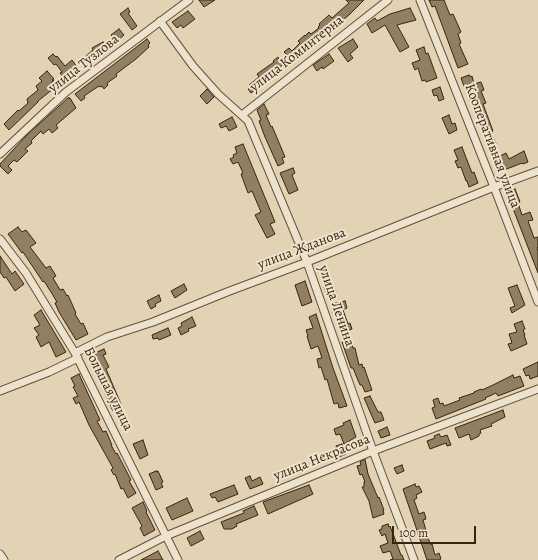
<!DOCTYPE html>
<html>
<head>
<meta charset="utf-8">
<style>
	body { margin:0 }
	#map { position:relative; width:538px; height:560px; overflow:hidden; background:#e1d3b3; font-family:Alegreya,serif }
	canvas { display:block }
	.scale { position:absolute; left:392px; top:526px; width:84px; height:18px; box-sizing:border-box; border:2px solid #3b240d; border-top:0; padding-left:5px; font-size:12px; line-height:14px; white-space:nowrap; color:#3b240d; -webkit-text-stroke:3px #ece2ce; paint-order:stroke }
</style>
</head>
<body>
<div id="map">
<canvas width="538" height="560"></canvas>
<div class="scale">100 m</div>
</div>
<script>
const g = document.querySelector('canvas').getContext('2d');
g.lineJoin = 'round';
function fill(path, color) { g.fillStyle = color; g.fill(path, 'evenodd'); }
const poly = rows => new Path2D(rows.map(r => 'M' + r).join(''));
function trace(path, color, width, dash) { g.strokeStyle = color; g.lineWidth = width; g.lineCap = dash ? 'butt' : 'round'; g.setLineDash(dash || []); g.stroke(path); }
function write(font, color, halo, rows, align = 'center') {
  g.font = font + ' Alegreya,serif'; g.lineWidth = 4; g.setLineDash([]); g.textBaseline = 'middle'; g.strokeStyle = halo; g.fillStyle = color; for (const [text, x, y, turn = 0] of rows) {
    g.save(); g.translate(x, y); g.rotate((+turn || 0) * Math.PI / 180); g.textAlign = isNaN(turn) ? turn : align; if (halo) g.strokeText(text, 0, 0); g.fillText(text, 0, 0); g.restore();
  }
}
const building = poly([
	[199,0,215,0,204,7,199,0],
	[346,0,364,0,349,15,333,28,333,29,324,37,323,36,309,49,308,48,306,50,305,48,290,62,289,60,270,75,271,76,262,83,263,84,251,93,248,89,251,87,249,85,259,77,257,74,274,62,273,61,278,57,280,61,287,55,284,52,289,48,292,51,300,43,298,41,305,35,305,36,309,32,311,34,319,28,318,27,320,25,319,24,329,15,332,18,341,10,349,3,346,0],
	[429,0,444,0,450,15,453,14,461,32,458,34,461,43,459,44,468,64,458,68,435,6,432,7,429,0],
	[128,8,130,12,128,13,137,26,132,30,120,14,128,8],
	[410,8,416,20,397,25,409,47,400,52,385,25,372,33,367,24,375,18,377,21,390,14,410,8],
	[188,11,195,19,183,28,181,25,177,28,172,22,188,11],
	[119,29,124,35,116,42,111,35,119,29],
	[147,39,150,43,148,45,149,47,136,59,116,74,117,76,107,83,108,85,104,89,102,86,100,87,99,86,84,96,85,98,81,101,75,94,147,39],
	[353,39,358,47,350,54,353,58,348,62,338,48,353,39],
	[103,42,109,49,91,63,86,56,93,50,92,48,103,42],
	[424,47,426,54,428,53,437,78,426,82,425,80,422,81,418,68,415,70,412,63,420,60,416,50,424,47],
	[53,54,56,57,57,56,65,66,72,60,79,70,68,79,66,75,63,77,60,73,62,72,56,64,54,65,48,58,53,54],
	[329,54,334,61,323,69,322,67,317,71,313,65,329,54],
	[47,71,54,79,52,80,54,81,51,83,54,87,52,88,53,89,38,101,38,102,9,130,4,124,18,110,19,111,28,103,27,99,38,90,36,86,42,81,39,78,47,71],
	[469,75,470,77,472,76,474,84,481,82,484,90,481,91,486,103,483,104,493,131,491,132,496,144,494,145,494,146,489,149,469,97,472,96,469,88,465,89,461,78,469,75],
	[440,87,444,99,439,101,437,95,434,96,432,90,440,87],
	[207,89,214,97,207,104,200,96,207,89],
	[68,98,70,98,76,108,56,125,58,128,52,133,49,129,43,134,41,131,31,141,32,143,25,149,28,151,17,162,14,160,8,166,12,170,8,174,0,166,0,164,28,134,68,98],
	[264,104,269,114,266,115,271,127,272,126,285,157,282,158,284,163,278,166,265,137,259,121,261,120,257,110,264,104],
	[449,115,452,124,455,123,457,130,449,134,442,118,449,115],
	[232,117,237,127,229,131,226,126,221,128,219,124,232,117],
	[243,144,275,222,270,224,275,234,267,238,255,215,261,212,252,191,248,193,241,174,243,173,238,162,233,164,230,159,234,157,233,155,237,153,235,147,243,144],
	[462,147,472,173,474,172,478,183,469,187,467,181,466,181,461,167,458,168,455,161,458,160,454,150,462,147],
	[524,151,528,162,523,164,522,163,499,172,493,156,498,154,500,156,506,153,509,159,524,151],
	[293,168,295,173,292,175,298,190,289,194,280,173,293,168],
	[515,189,520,202,518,203,522,215,530,212,533,220,528,221,534,238,538,237,538,247,537,248,538,252,538,273,507,193,515,189],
	[18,227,22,232,26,230,36,243,30,247,46,268,50,266,56,276,53,278,60,290,63,289,67,296,68,295,76,313,75,314,81,324,83,323,88,334,76,340,59,312,55,303,57,302,51,292,44,281,43,282,23,252,22,253,8,234,18,227],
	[0,256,12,274,15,271,24,284,15,291,6,277,4,278,0,272,0,256],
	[305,281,312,302,302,306,295,285,305,281],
	[184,284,187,290,175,298,171,291,184,284],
	[332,284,336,292,327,295,324,287,332,284],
	[517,285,525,305,512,313,510,308,515,306,508,288,517,285],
	[159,295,161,301,155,304,156,306,151,309,147,301,159,295],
	[345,301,347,308,343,310,348,324,350,323,352,329,349,330,349,332,347,333,351,345,352,345,353,348,355,348,359,365,362,364,363,368,364,367,372,390,365,392,362,385,360,385,353,368,351,368,342,342,344,342,339,327,341,326,336,312,333,313,332,308,333,308,331,304,345,301],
	[41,310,66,352,56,357,49,342,41,347,36,337,39,335,34,328,40,325,34,315,41,310],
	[316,314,333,368,347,406,339,408,338,403,334,404,327,379,325,380,321,367,319,368,317,359,322,358,318,346,311,349,307,336,308,336,306,330,313,328,309,317,316,314],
	[192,317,196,326,188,329,189,331,181,335,178,328,182,326,181,323,192,317],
	[522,321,525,329,523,330,525,335,524,335,527,344,511,351,508,344,512,343,509,334,517,332,514,324,522,321],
	[168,328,171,335,159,340,158,338,153,339,152,335,168,328],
	[104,349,106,354,103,355,109,367,106,369,121,404,118,405,120,408,113,411,99,381,104,379,100,371,98,372,93,360,97,358,95,353,104,349],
	[538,362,538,376,530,379,529,375,526,376,523,369,538,362],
	[79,374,100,420,97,421,103,432,106,431,112,445,111,445,116,454,117,453,131,480,129,481,136,493,128,498,123,488,121,489,115,474,114,475,111,470,113,468,89,425,79,402,76,404,73,398,78,396,73,387,75,386,71,378,79,374],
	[513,375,514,378,520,376,524,386,498,396,496,393,485,398,486,399,436,419,432,408,435,407,433,400,438,398,440,404,443,403,444,406,460,400,459,398,474,393,474,392,481,389,482,390,493,385,513,375],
	[370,396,378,412,381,412,384,420,375,423,364,398,370,396],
	[503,410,505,417,491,424,492,426,480,430,481,433,479,434,479,436,471,440,469,434,459,438,455,428,503,410],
	[350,420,356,437,344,444,340,434,336,435,334,429,344,425,343,423,350,420],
	[387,427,390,435,381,438,378,431,387,427],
	[439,434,441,437,447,435,451,445,447,446,446,443,430,449,427,441,435,438,434,436,439,434],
	[143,440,148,455,140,459,133,444,143,440],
	[342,444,346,454,339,457,336,446,342,444],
	[365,459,368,474,378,498,379,497,384,510,383,510,384,514,373,518,369,501,362,487,364,487,364,482,365,482,362,474,360,475,357,466,361,465,360,462,365,459],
	[402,465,404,471,397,474,394,468,402,465],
	[156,471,156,472,158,471,163,482,161,483,163,487,156,490,149,474,156,471],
	[250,476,252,481,260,477,263,484,250,489,245,478,250,476],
	[415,484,416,487,419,486,422,492,416,495,417,498,414,500,419,514,424,512,426,519,423,520,430,544,432,544,435,555,439,553,441,559,439,560,427,560,403,489,415,484],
	[234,485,238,494,218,502,215,497,212,498,210,494,234,485],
	[309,485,313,494,268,514,263,502,309,485],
	[187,498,193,511,172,520,166,508,187,498],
	[143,502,147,511,146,512,155,530,144,536,140,528,142,526,132,508,143,502],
	[254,506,258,515,236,524,237,526,232,529,224,529,221,522,244,513,243,511,254,506],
	[388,524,389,527,390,526,401,555,402,555,404,560,390,560,393,559,390,551,383,553,380,546,388,543,385,534,382,536,379,530,382,529,382,526,388,524],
	[200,531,204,539,191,546,187,538,200,531],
	[158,551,163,560,141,560,158,551]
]);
fill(building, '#917f63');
trace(building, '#3b240d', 1);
const minor = poly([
	[420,0,494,187,538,302],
	[160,21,193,66,218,94,248,121,307,262,373,451,414,560],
	[242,115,388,0],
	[0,154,66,92,189,0],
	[0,239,26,273,75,353,178,560],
	[75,353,107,337,153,322,227,292,307,262,494,187,538,171],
	[0,391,49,372,78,358],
	[0,554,4,560],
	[119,560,166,536,373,451,538,389]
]);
trace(minor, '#645036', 9);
trace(minor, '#ece2ce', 7);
write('14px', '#3b240d', '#ece2ce', [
	["улица Коминтерна",297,54,-38],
	["улица Тузлова",84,64,-38],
	["Кооперативная улица",492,146,69],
	["улица Жданова",302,249,-21],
	["улица Ленина",336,306,71],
	["Большая улица",108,389,63],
	["улица Некрасова",322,458,-22]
]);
</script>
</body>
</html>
